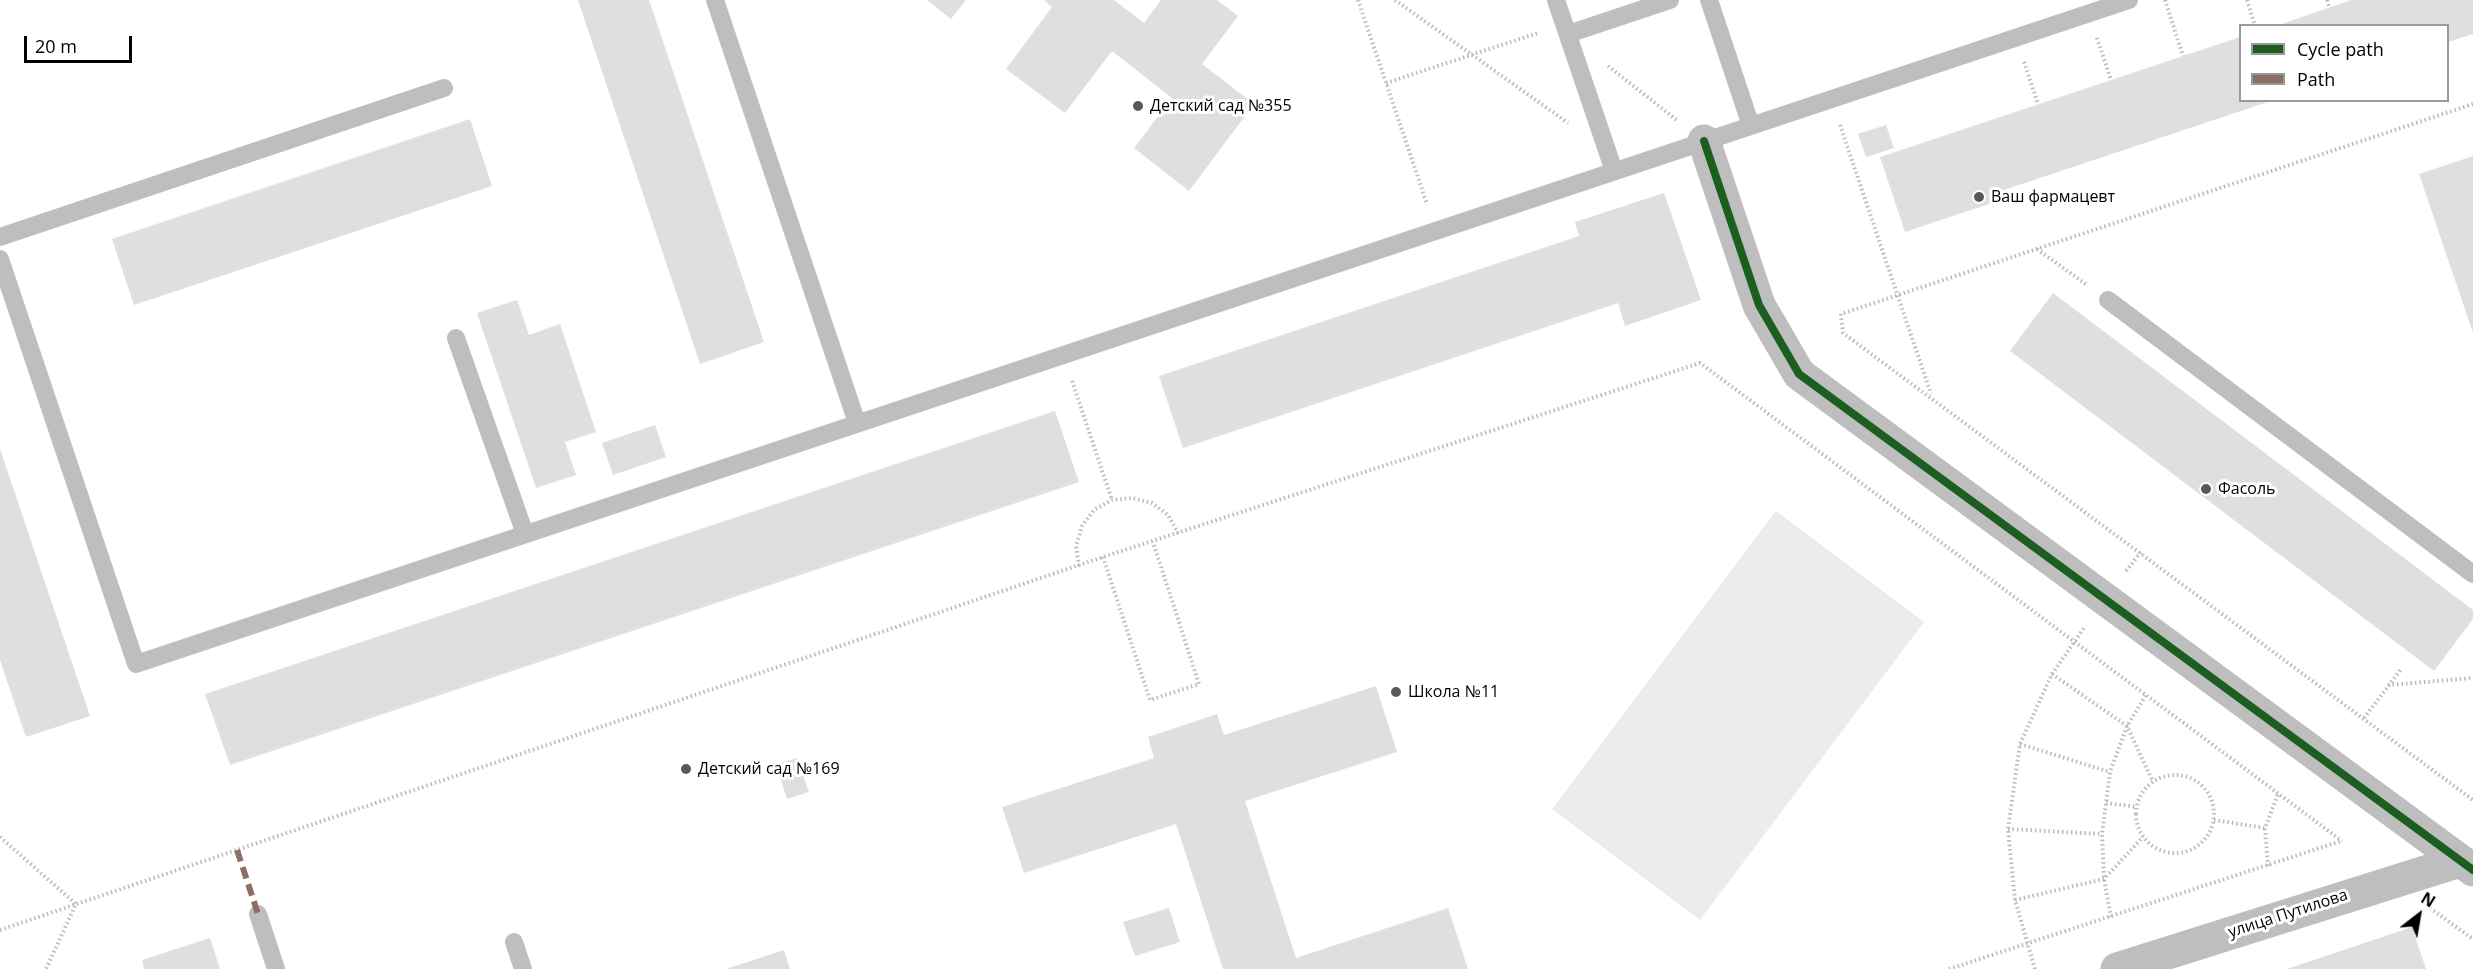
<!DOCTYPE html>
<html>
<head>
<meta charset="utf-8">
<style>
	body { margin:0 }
	#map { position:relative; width:2473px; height:969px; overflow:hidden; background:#fff; font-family:"Open Sans",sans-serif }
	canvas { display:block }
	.legend { position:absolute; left:2239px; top:24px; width:210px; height:78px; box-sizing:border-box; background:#fff; border:2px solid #999; margin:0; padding:8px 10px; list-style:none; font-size:18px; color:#000 }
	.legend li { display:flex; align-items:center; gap:12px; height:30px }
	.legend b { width:30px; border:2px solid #999 }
	.north { position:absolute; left:2389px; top:885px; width:60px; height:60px; -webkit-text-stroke:4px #fff; paint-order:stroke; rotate:31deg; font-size:16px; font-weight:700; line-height:24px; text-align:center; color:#000 }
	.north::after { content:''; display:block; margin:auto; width:21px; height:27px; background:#000; clip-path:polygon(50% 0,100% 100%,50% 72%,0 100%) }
	.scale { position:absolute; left:24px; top:36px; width:108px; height:27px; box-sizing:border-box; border:3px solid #000; border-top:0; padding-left:8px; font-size:18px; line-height:21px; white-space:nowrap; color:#000; -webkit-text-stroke:4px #fff; paint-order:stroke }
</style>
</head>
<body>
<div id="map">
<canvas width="2473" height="969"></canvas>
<ul class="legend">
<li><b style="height:8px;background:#1b5e20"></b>Cycle path</li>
<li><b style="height:8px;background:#8d6e63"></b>Path</li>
</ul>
<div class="north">N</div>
<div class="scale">20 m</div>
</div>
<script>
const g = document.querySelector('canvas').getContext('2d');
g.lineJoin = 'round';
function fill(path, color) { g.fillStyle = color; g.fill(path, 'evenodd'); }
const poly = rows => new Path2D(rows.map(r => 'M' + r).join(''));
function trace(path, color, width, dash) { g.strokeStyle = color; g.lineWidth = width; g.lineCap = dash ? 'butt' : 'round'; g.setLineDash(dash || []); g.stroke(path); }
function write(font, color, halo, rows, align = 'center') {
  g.font = font + ' "Open Sans",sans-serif'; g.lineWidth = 6; g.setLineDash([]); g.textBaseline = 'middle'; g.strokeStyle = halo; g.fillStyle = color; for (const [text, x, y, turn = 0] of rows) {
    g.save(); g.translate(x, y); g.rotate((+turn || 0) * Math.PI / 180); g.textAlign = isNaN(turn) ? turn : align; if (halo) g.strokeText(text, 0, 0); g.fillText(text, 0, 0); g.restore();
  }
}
fill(poly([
	[1776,511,1924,622,1700,920,1552,809]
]), '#ececec');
fill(poly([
	[578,0,649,0,764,342,700,364],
	[927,0,966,0,951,19],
	[1044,0,1114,0,1144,23,1161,0,1217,0,1238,16,1202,64,1254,104,1189,191,1134,148,1172,98,1112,51,1065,113,1006,69,1052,7],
	[2351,0,2473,0,2473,34,2448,42,2448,26,2276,26],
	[2240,37,2240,100,2271,101,1995,193,1998,201,1905,232,1880,157],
	[470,119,492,186,134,305,112,239],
	[1886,125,1894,148,1866,157,1858,134],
	[2473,156,2473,333,2419,174],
	[1664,193,1701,300,1625,326,1618,303,1183,448,1159,376,1579,236,1575,222],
	[2053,293,2473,610,2473,619,2434,671,2010,351],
	[517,300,529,335,560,324,596,432,565,442,576,475,536,488,477,313],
	[1055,411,1079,482,230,765,205,694],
	[655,425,666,457,613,475,602,443],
	[0,449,90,716,26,737,0,660],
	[1376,686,1397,752,1245,801,1296,958,1448,908,1468,969,1223,969,1176,824,1024,873,1002,807,1154,758,1148,737,1217,714,1224,735],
	[797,758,809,792,787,799,776,764],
	[1169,908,1180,942,1135,956,1123,922],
	[2412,927,2426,969,2287,969],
	[210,938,220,969,144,969,142,960],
	[784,950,790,969,726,969]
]), '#dfdfdf');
trace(poly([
	[1358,0,1427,204],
	[1395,0,1568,123],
	[2165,0,2183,56],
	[2247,0,2255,26],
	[2327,0,2329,7],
	[2097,38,2111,80],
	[2024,62,2038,104],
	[1608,66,1678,121],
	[1386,83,1538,33],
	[2473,104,1841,314,1843,333,2473,800],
	[1840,125,1931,394],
	[2037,249,2087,285],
	[1072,381,1112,500],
	[1103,557,1150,700,1199,684,1153,542],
	[1079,566,1076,546,1082,526,1094,510,1112,500,1132,498,1152,503,1168,515,1178,533],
	[2126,571,2141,552],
	[2052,674,2127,726,2153,782],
	[2388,685,2473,678],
	[2364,718,2402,668],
	[2020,744,2110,772],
	'2136 814a39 39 0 1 1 78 0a39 39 0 1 1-78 0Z',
	[2106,803,2137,807],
	[2214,820,2265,828],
	[2008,829,2102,834],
	[0,837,76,904,46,969],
	[2268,866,2265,828,2278,794],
	[2015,900,2104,879,2143,837],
	[2430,908,2473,939],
	[2111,917,2104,879,2102,834,2110,772,2127,726,2146,695],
	[0,930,1103,557,1700,363,2342,841],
	[1949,969,2341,841],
	[2035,969,2015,900,2008,829,2020,744,2052,674,2084,628]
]), '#b9b9b9', 4, [1.5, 3]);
trace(poly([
	[715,0,857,423],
	[1556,0,1614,171],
	[1709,0,1751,126],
	[1568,34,1670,0],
	[0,237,444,88],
	[0,259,136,664,2129,0],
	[2108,300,2473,574],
	[456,338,525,534],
	[258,914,276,969],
	[514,942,523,969]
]), '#bebebe', 18);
trace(poly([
	[1704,141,1759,305,1799,374,2473,870],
	[2117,969,2460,861]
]), '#bebebe', 33);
trace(poly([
	[237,850,258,914]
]), '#8d6e63', 6, [12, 6]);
trace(poly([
	[1704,141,1759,305,1799,374,2473,870]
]), '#1b5e20', 8);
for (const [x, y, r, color] of [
	[1138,106,6,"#595959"],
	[1979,197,6,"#595959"],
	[2206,489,6,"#595959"],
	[1396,692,6,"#595959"],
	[686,769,6,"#595959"]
]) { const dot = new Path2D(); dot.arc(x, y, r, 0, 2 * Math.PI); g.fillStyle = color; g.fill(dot); trace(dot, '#fff', 2); }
write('16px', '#000', '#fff', [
	["Детский сад №355",1150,106],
	["Ваш фармацевт",1991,197],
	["Фасоль",2218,489],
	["Школа №11",1408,692],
	["Детский сад №169",698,769]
], 'left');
write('16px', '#000', '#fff', [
	["улица Путилова",2288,914,-18]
]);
</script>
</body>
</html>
